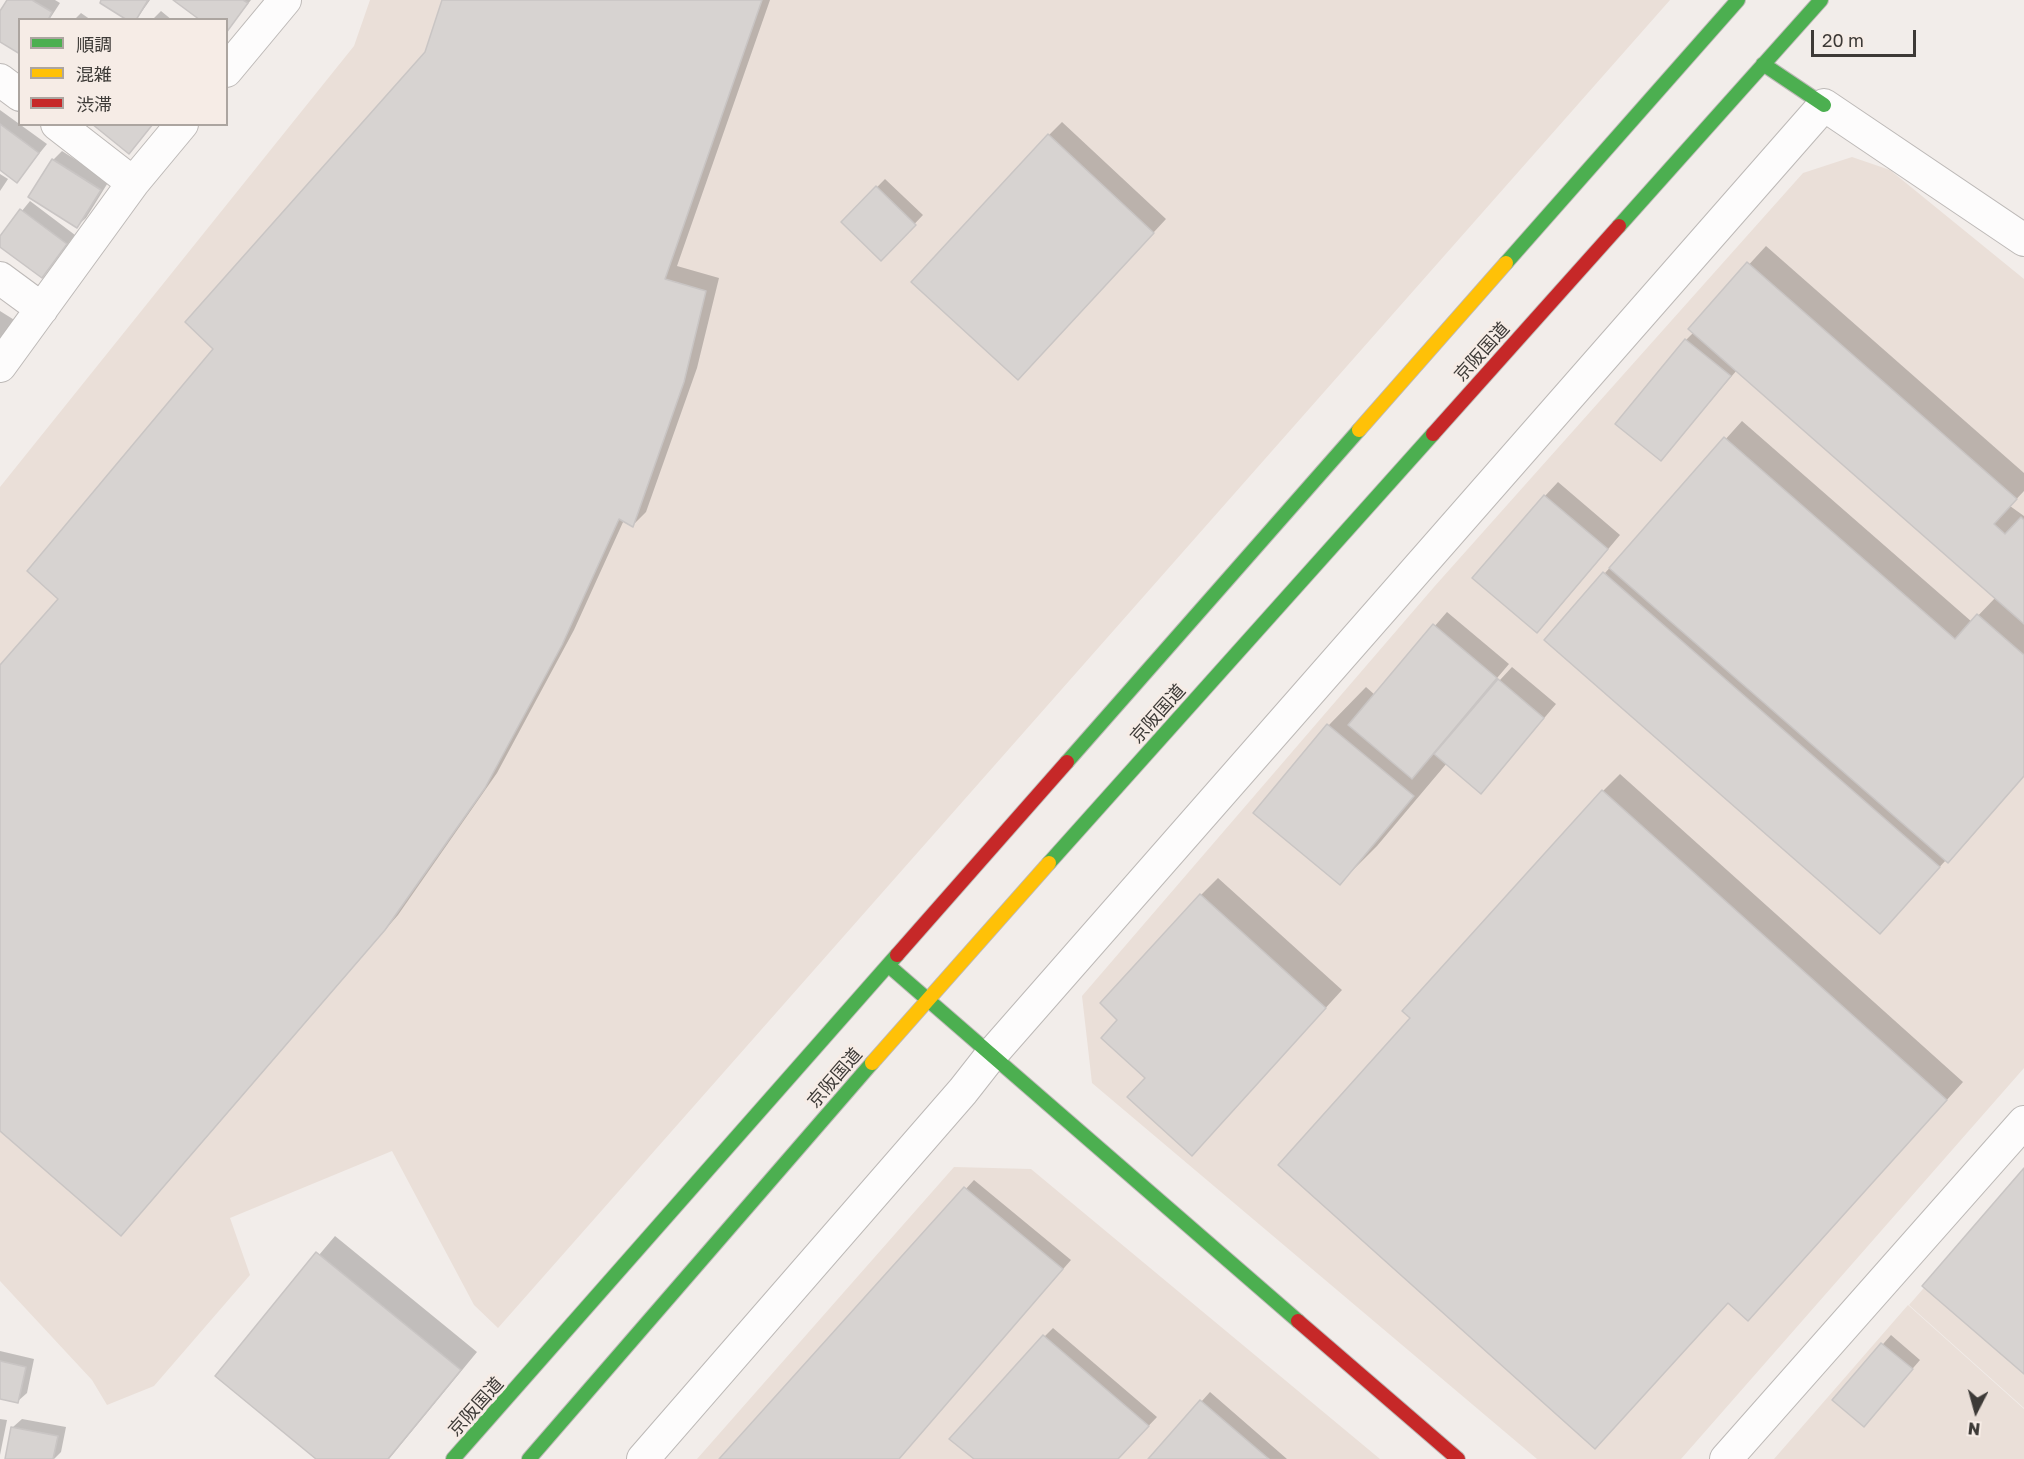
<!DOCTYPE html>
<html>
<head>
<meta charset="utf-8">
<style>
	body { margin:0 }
	#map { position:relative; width:2024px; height:1459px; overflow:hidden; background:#f2edea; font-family:"Golos Text","Noto Sans JP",sans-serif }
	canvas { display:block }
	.legend { position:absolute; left:18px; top:18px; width:210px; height:108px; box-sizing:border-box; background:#f6ece6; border:2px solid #aca5a0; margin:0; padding:8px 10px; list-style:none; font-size:18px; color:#3d3a37 }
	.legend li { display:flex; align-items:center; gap:12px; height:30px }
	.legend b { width:30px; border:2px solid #aca5a0 }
	.north { position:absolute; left:1946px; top:1381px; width:60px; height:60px; -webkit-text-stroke:4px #f6ece6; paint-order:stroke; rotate:186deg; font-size:16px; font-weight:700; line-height:24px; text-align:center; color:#3d3a37 }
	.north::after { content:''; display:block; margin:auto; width:21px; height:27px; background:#3d3a37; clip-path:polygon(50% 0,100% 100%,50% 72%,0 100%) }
	.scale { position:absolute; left:1811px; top:30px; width:105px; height:27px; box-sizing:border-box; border:3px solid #3d3a37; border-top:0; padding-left:8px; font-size:18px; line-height:21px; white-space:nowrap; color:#3d3a37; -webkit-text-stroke:4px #f6ece6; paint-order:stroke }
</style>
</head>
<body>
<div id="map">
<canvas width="2024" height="1459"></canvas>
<ul class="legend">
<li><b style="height:8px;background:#4caf50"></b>順調</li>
<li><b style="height:8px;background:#ffc107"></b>混雑</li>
<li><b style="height:8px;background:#c62828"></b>渋滞</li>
</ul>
<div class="north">N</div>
<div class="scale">20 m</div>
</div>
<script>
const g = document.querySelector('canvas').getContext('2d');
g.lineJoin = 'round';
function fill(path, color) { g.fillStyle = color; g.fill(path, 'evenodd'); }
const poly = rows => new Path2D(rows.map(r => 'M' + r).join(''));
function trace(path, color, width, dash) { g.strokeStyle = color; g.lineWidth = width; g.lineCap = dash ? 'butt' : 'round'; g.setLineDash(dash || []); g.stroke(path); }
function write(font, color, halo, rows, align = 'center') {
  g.font = font + ' "Golos Text","Noto Sans JP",sans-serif'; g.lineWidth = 6; g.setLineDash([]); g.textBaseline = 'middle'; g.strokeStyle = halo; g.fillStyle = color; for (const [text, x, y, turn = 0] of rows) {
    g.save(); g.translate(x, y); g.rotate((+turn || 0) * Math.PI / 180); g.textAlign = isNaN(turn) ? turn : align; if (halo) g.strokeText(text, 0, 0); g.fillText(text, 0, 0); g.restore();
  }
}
fill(poly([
	[370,0,1670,0,498,1328,474,1305,392,1151,230,1218,250,1275,154,1386,107,1405,92,1380,0,1281,0,487,354,46],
	[1852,157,1890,170,2024,279,2024,1068,1681,1459,1537,1459,1092,1083,1082,996,1434,587,1803,173],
	[954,1167,1031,1169,1380,1459,697,1459],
	[2024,1173,2024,1408,1909,1305],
	[1908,1305,2024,1409,2024,1459,1774,1459]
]), '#eadfd8');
fill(poly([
	[9,0,55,0,60,3,49,20,20,20,0,40,0,14],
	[103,0,150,0,136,20],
	[175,0,251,0,226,32,226,20],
	[444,0,770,0,677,266,719,278,697,368,646,512,633,525,624,520,574,630,497,773,398,915,134,1221,0,1129,0,667,60,598,216,349,426,53],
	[161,11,172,20,152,20],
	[81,13,91,20,74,20],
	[0,110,47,144,17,181,0,168],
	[1062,122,1166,219,1031,365,1049,135],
	[62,151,109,181,86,218,77,226,53,160],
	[0,174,8,179,0,191],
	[885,179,923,215,881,259,843,222],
	[30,201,75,235,42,276,0,245,0,238],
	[1766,246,2024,473,2024,491,2010,506,2024,516,2024,776,1965,844,1946,860,1880,932,1605,573,1742,421,1972,622,1996,597,1737,370,1661,459,1686,340,1694,332,1690,329],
	[0,311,16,321,0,344],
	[1558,482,1620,535,1550,618,1545,496],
	[1447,612,1509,664,1486,691,1488,693,1512,667,1556,704,1494,778,1447,763,1377,846,1340,883,1255,812,1329,725,1366,687,1375,695],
	[1620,774,1963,1082,1765,1302,1603,791],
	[1218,878,1342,990,1209,1136,1147,1078,1119,1020,1201,895],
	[974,1180,1071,1260,898,1459,721,1459],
	[335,1236,477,1352,389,1459,319,1459,217,1376],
	[1053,1328,1157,1417,1117,1459,976,1459,1044,1337],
	[1891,1335,1920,1360,1864,1425,1834,1400],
	[0,1351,34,1359,27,1393,18,1401,0,1397],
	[1210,1392,1287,1459,1150,1459],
	[0,1419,7,1420,0,1455],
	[22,1419,66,1427,61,1452,54,1459,7,1459,13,1427]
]), '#0003');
const building = poly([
	[7,0,32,0,52,12,48,20,20,20,20,54,0,42,0,11,7,0],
	[101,0,148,0,136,20,127,20,100,3,101,0],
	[173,0,243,0,248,3,226,33,226,20,200,20,173,0],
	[442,0,762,0,665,279,706,291,684,382,633,527,619,519,562,645,485,788,385,930,121,1236,0,1131,0,665,58,599,27,571,213,349,185,322,425,52,442,0],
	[0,124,39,153,17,183,0,170,0,124],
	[92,124,153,124,129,154,92,124],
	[1048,134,1154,233,1018,380,911,282,1048,134],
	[52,159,101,190,77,228,28,197,52,159],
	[876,186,916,225,881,261,841,222,876,186],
	[20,209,67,244,42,278,0,247,0,236,20,209],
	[1747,262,2017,499,1994,524,2005,534,2021,517,2024,520,2024,624,1688,329,1747,262],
	[1685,339,1731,376,1661,461,1615,424,1685,339],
	[1724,437,1955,639,1977,614,2024,655,2024,776,1948,863,1609,568,1724,437],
	[1544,495,1608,549,1537,633,1472,578,1544,495],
	[1603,572,1940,867,1880,934,1544,640,1603,572],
	[1433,624,1497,678,1412,779,1348,725,1433,624],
	[1498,679,1544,718,1481,794,1434,754,1498,679],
	[1327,724,1414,796,1340,885,1253,813,1327,724],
	[1602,790,1947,1100,1748,1321,1728,1303,1595,1449,1278,1165,1410,1018,1402,1011,1602,790],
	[1200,894,1326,1008,1192,1156,1127,1097,1145,1078,1101,1038,1117,1020,1100,1003,1200,894],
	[2024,1168,2024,1374,1922,1286,2024,1168],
	[964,1187,1063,1269,899,1459,719,1459,964,1187],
	[316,1252,461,1370,388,1459,316,1459,215,1376,316,1252],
	[1043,1335,1149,1426,1118,1459,974,1459,949,1439,1043,1335],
	[1881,1343,1913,1369,1864,1427,1832,1400,1881,1343],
	[0,1361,26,1367,18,1403,0,1399,0,1361],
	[1200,1400,1269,1459,1148,1459,1200,1400],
	[11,1427,58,1436,53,1459,5,1459,11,1427]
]);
fill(building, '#d7d3d1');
trace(building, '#c9c5c4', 1.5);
const street = poly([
	[226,71,285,0],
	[0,80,20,95],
	[57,124,133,183],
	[0,278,42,309],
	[0,366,133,183,182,124],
	[643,1459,963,1091,992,1054,1824,105,2024,240],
	[1726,1459,2024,1122]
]);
const fast = poly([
	[1763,64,1824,105],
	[1619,226,1821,0],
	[1506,263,1738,0],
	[1067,762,1359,430],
	[1049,863,1433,434],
	[889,966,1298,1321],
	[453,1459,897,955],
	[529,1459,872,1063]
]);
const slow = poly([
	[1359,430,1506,263],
	[872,1063,1049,863]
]);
const jam = poly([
	[1433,434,1619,226],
	[897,955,1067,762],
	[1298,1321,1458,1459]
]);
trace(street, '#bdb9b7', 34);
trace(fast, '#bdb9b7', 16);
trace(slow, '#bdb9b7', 16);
trace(jam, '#bdb9b7', 16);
trace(street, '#fdfcfc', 32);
trace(fast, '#4caf50', 14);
trace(slow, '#ffc107', 14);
trace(jam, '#c62828', 14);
write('18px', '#3d3a37', '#f6ece6', [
	["京阪国道",1482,352,-48],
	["京阪国道",1158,714,-48],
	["京阪国道",835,1078,-49],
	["京阪国道",476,1407,-48]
]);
</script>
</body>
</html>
